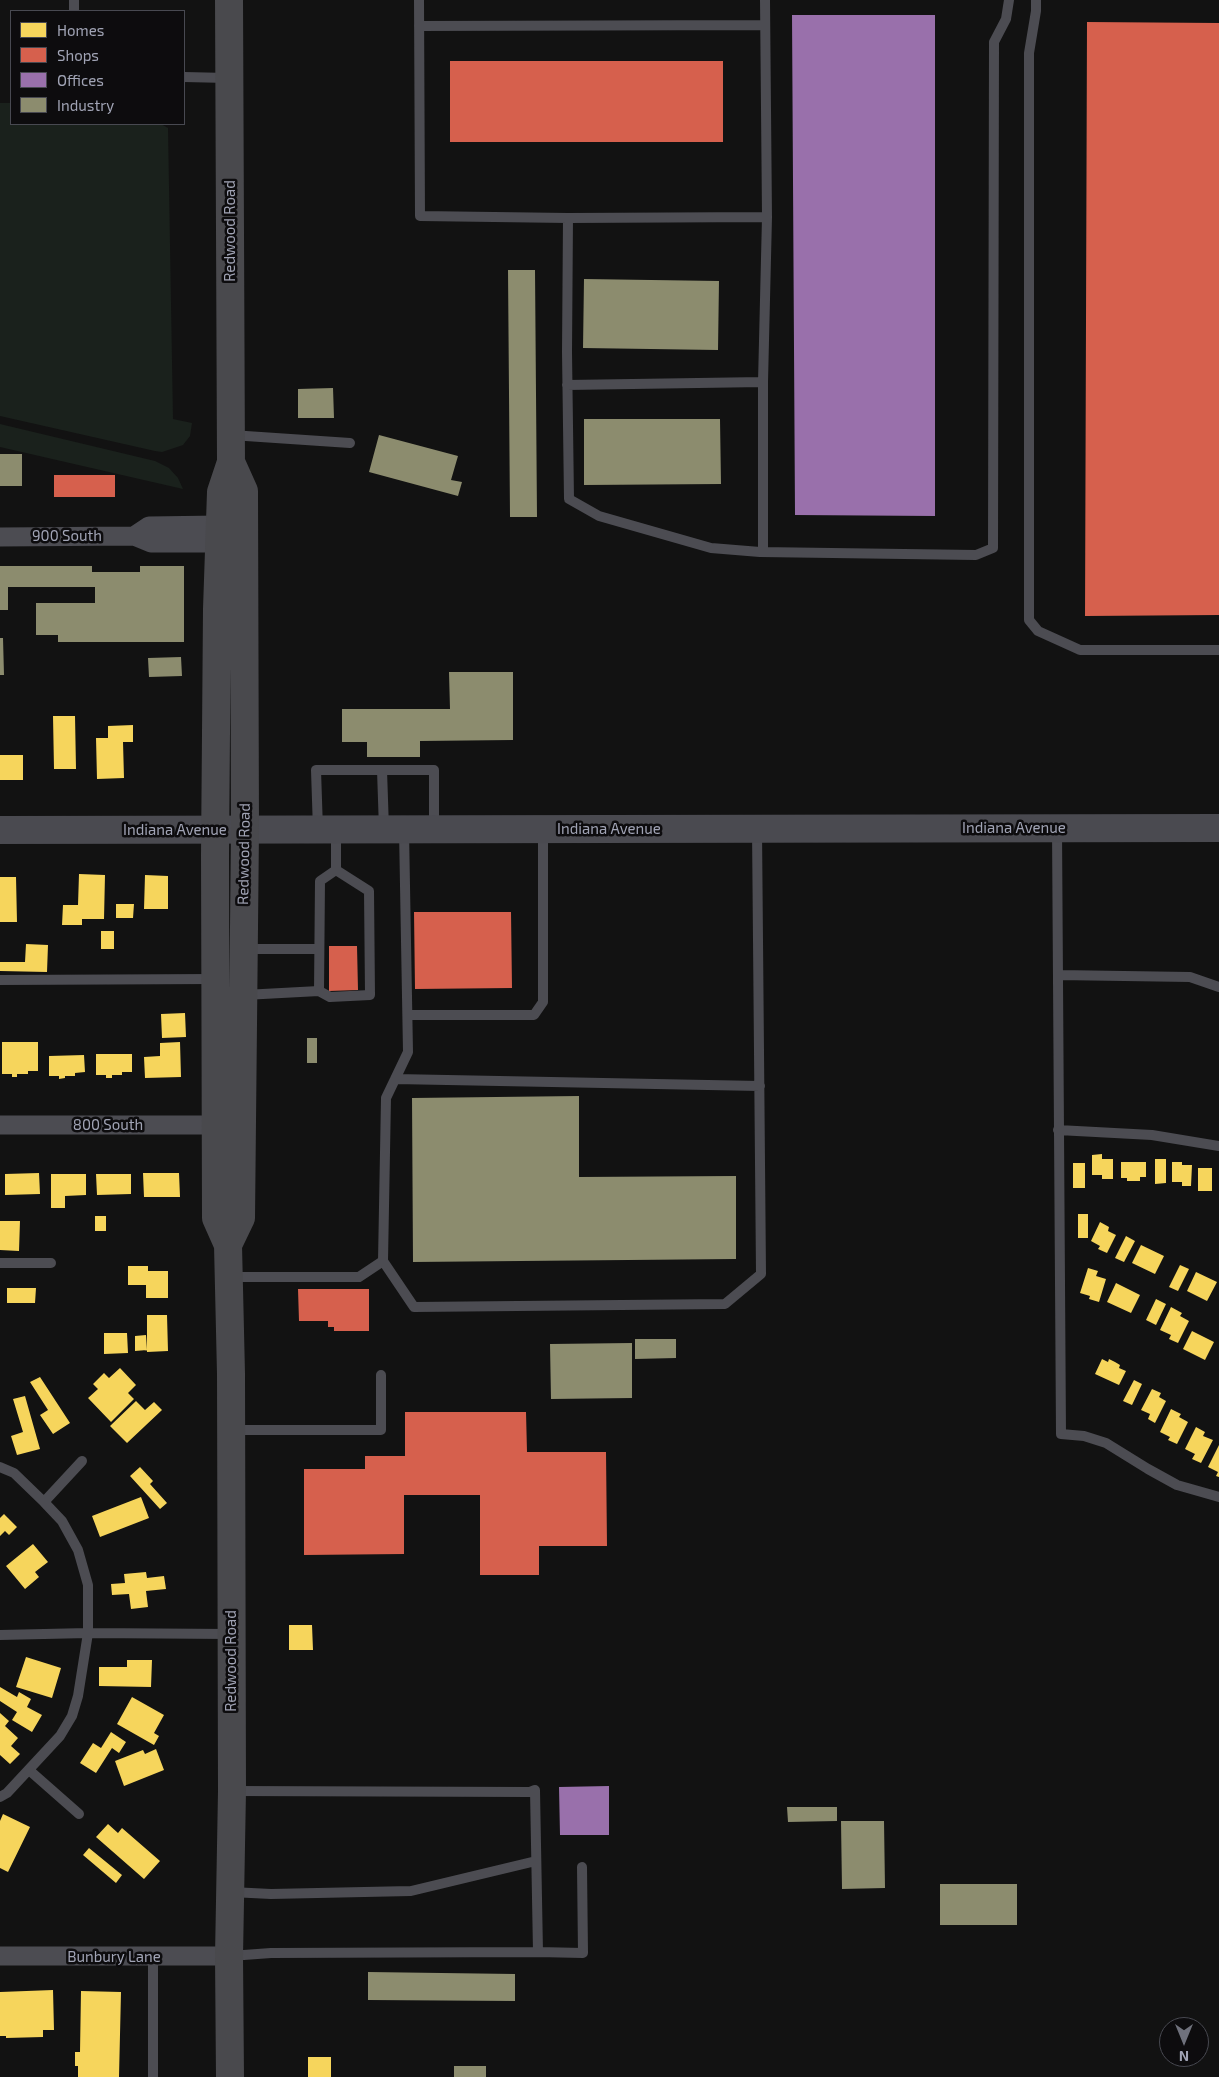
<!DOCTYPE html>
<html>
<head>
<meta charset="utf-8">
<style>
	body { margin:0 }
	#map { position:relative; width:1219px; height:2077px; overflow:hidden; background:#121212; font-family:"Exo 2",sans-serif }
	canvas { display:block }
	.legend { position:absolute; left:10px; top:10px; width:175px; height:115px; box-sizing:border-box; background:#0d0c0e; border:1px solid #484951; margin:0; padding:6px 9px; list-style:none; font-size:15px; color:#a1a4b5 }
	.legend li { display:flex; align-items:center; gap:10px; height:25px }
	.legend b { width:25px; border:1px solid #484951 }
	.north { position:absolute; left:1159px; top:2017px; width:50px; height:50px; box-sizing:border-box; background:#0d0c0e; border:1px solid #484951; border-radius:50%; rotate:180deg; font-size:14px; font-weight:700; line-height:20px; text-align:center; color:#a1a4b5 }
	.north::after { content:''; display:block; margin:auto; width:18px; height:22px; background:#6f717c; clip-path:polygon(50% 0,100% 100%,50% 72%,0 100%) }
</style>
</head>
<body>
<div id="map">
<canvas width="1219" height="2077"></canvas>
<ul class="legend">
<li><b style="height:14px;background:#f6d55c"></b>Homes</li>
<li><b style="height:14px;background:#d6604d"></b>Shops</li>
<li><b style="height:14px;background:#9970ab"></b>Offices</li>
<li><b style="height:14px;background:#8c8c6e"></b>Industry</li>
</ul>
<div class="north">N</div>
</div>
<script>
const g = document.querySelector('canvas').getContext('2d');
g.lineJoin = 'round';
function fill(path, color) { g.fillStyle = color; g.fill(path, 'evenodd'); }
const poly = rows => new Path2D(rows.map(r => 'M' + r).join(''));
function trace(path, color, width, dash) { g.strokeStyle = color; g.lineWidth = width; g.lineCap = dash ? 'butt' : 'round'; g.setLineDash(dash || []); g.stroke(path); }
function write(font, color, halo, rows, align = 'center') {
  g.font = font + ' "Exo 2",sans-serif'; g.lineWidth = 5; g.setLineDash([]); g.textBaseline = 'middle'; g.strokeStyle = halo; g.fillStyle = color; for (const [text, x, y, turn = 0] of rows) {
    g.save(); g.translate(x, y); g.rotate((+turn || 0) * Math.PI / 180); g.textAlign = isNaN(turn) ? turn : align; if (halo) g.strokeText(text, 0, 0); g.fillText(text, 0, 0); g.restore();
  }
}
fill(poly([
	[0,103,11,103,11,124,161,124,168,128,173,419,192,423,190,436,183,445,162,452,155,451,0,416],
	[0,424,155,461,169,468,178,478,183,489,0,447]
]), '#1a211c');
fill(poly([
	[53,716,75,716,76,769,54,769],
	[133,725,133,742,123,742,124,778,97,779,96,738,108,738,108,726],
	[0,755,23,755,23,780,0,780],
	[79,874,105,875,104,919,82,919,82,925,62,925,63,905,78,905],
	[145,875,168,876,168,909,144,909],
	[0,877,16,877,17,922,0,922],
	[116,904,134,904,133,918,116,918],
	[101,931,114,931,114,949,101,949],
	[26,944,48,945,47,972,0,971,0,962,25,962],
	[185,1013,186,1037,162,1038,161,1014],
	[2,1042,38,1042,38,1071,28,1071,28,1074,17,1074,17,1077,12,1077,12,1074,2,1074],
	[180,1042,181,1077,145,1078,144,1057,160,1056,160,1043],
	[96,1054,132,1054,132,1072,122,1072,122,1075,112,1075,112,1078,106,1078,106,1075,96,1075],
	[84,1055,85,1072,75,1073,75,1076,65,1076,65,1078,59,1079,59,1076,49,1076,49,1056],
	[1102,1154,1102,1159,1113,1159,1113,1179,1102,1179,1102,1175,1092,1175,1092,1155],
	[1155,1159,1166,1159,1166,1183,1155,1184],
	[1121,1162,1146,1162,1146,1177,1140,1177,1140,1181,1127,1181,1127,1178,1121,1178],
	[1172,1162,1182,1162,1182,1165,1192,1165,1191,1186,1182,1186,1182,1182,1172,1182],
	[1073,1163,1085,1163,1085,1188,1073,1188],
	[1198,1168,1212,1168,1212,1191,1198,1191],
	[39,1173,40,1194,5,1195,5,1174],
	[143,1173,179,1173,180,1197,144,1197],
	[51,1174,86,1174,86,1195,65,1196,65,1208,51,1208],
	[96,1174,131,1174,131,1194,97,1195],
	[1078,1214,1088,1214,1088,1238,1078,1238],
	[95,1216,106,1216,106,1231,95,1231],
	[0,1221,20,1221,19,1251,0,1250],
	[1100,1222,1109,1227,1108,1231,1116,1235,1107,1253,1098,1249,1100,1246,1091,1241],
	[1126,1236,1135,1241,1124,1262,1115,1258],
	[1141,1245,1164,1256,1155,1274,1132,1263],
	[1180,1265,1189,1269,1178,1291,1169,1287],
	[128,1266,148,1266,148,1271,168,1271,168,1298,146,1298,146,1285,128,1285],
	[1088,1268,1098,1271,1096,1276,1106,1279,1099,1302,1089,1299,1090,1296,1080,1293],
	[1196,1272,1217,1282,1207,1301,1187,1291],
	[1116,1283,1140,1295,1131,1313,1107,1302],
	[7,1288,36,1288,35,1303,7,1303],
	[1156,1299,1166,1304,1156,1325,1146,1320],
	[1171,1307,1182,1313,1180,1316,1189,1321,1178,1343,1169,1339,1171,1335,1160,1330],
	[147,1315,167,1315,168,1351,147,1352],
	[1192,1331,1214,1342,1205,1360,1183,1349],
	[104,1333,127,1333,128,1353,104,1354],
	[146,1335,147,1350,135,1351,135,1336],
	[1102,1359,1108,1362,1109,1359,1115,1362,1120,1365,1119,1368,1126,1371,1119,1385,1095,1374],
	[120,1368,136,1385,128,1393,134,1399,111,1422,88,1398,98,1389,93,1384,104,1373,109,1378],
	[40,1377,70,1423,53,1434,40,1415,48,1410,30,1382],
	[1134,1380,1142,1384,1132,1405,1123,1401],
	[1152,1389,1161,1393,1159,1397,1166,1401,1155,1423,1148,1419,1150,1414,1141,1410],
	[25,1396,40,1449,17,1455,11,1436,23,1432,13,1399],
	[136,1401,145,1410,154,1402,162,1410,127,1443,110,1426],
	[1171,1409,1181,1414,1179,1417,1188,1422,1177,1444,1168,1440,1170,1437,1160,1432],
	[1196,1427,1205,1432,1203,1436,1213,1440,1201,1463,1192,1459,1195,1454,1185,1449],
	[1219,1445,1219,1477,1216,1476,1218,1472,1208,1467],
	[140,1467,153,1481,150,1484,167,1503,160,1509,130,1476],
	[141,1497,149,1518,100,1537,92,1516],
	[4,1514,17,1527,9,1535,5,1531,0,1536,0,1518],
	[33,1544,48,1562,35,1572,39,1577,25,1589,6,1566],
	[146,1572,147,1578,164,1576,166,1589,146,1591,148,1607,131,1609,129,1594,112,1595,111,1584,125,1583,124,1574],
	[289,1625,312,1625,313,1650,289,1650],
	[26,1657,61,1668,52,1698,16,1687],
	[127,1660,152,1660,151,1687,99,1686,99,1667,127,1667],
	[0,1687,17,1697,19,1692,31,1699,27,1707,42,1715,32,1732,12,1720,17,1712,0,1701],
	[132,1697,164,1715,154,1733,159,1736,154,1745,117,1724],
	[0,1713,9,1721,5,1726,18,1738,11,1746,20,1754,10,1764,0,1755],
	[111,1732,126,1742,119,1753,112,1748,96,1773,80,1763,93,1743,101,1748],
	[156,1749,164,1770,124,1786,115,1761,143,1750,145,1754],
	[3,1814,30,1827,8,1872,0,1868,0,1821],
	[108,1824,118,1833,122,1828,160,1861,144,1879,96,1837],
	[89,1848,122,1875,116,1883,83,1855],
	[53,1990,54,2030,43,2030,43,2037,6,2038,6,2036,0,2036,0,1992],
	[81,1991,121,1992,119,2077,78,2077,78,2066,75,2066,75,2052,80,2052],
	[308,2057,331,2057,331,2077,308,2077]
]), '#f6d55c');
fill(poly([
	[1087,22,1219,23,1219,615,1085,616],
	[450,61,723,61,723,142,450,142],
	[54,475,115,475,115,497,54,497],
	[414,912,511,912,512,988,415,989],
	[329,946,357,946,358,990,329,991],
	[298,1289,369,1289,369,1331,334,1331,334,1327,328,1327,328,1321,299,1321],
	[405,1412,526,1412,527,1452,606,1452,607,1546,539,1546,539,1575,480,1575,480,1495,404,1495,404,1554,304,1555,304,1469,365,1469,365,1456,405,1456]
]), '#d6604d');
fill(poly([
	[792,15,935,15,935,516,795,515],
	[609,1786,609,1835,560,1835,559,1787]
]), '#9970ab');
fill(poly([
	[508,270,535,270,537,517,510,517],
	[584,279,719,281,718,350,583,348],
	[333,388,334,418,298,418,298,389],
	[584,419,720,419,721,484,584,485],
	[379,435,458,456,451,480,462,482,458,496,369,472],
	[0,454,22,454,22,486,0,486],
	[0,566,92,566,92,572,140,572,140,566,184,566,184,642,58,642,58,635,36,635,36,603,95,603,95,587,8,587,8,610,0,610],
	[0,638,3,638,4,675,0,675],
	[181,657,182,676,149,677,148,658],
	[449,672,513,672,513,740,420,741,420,757,367,757,367,742,342,742,342,709,450,709],
	[307,1038,317,1038,317,1063,307,1063],
	[579,1096,579,1177,736,1176,736,1259,413,1262,412,1098],
	[635,1339,676,1339,676,1358,635,1359],
	[632,1343,632,1398,551,1399,550,1344],
	[787,1807,837,1807,837,1821,788,1822],
	[841,1821,884,1821,885,1888,842,1889],
	[940,1884,1017,1884,1017,1925,940,1925],
	[368,1972,515,1974,515,2001,368,2000],
	[454,2066,486,2066,486,2077,454,2077]
]), '#8c8c6e');
trace(poly([
	[74,0,74,11],
	[419,0,420,216,568,218,567,352,569,499,599,516,711,548,760,552,976,555,993,548,994,42,1006,19,1009,0],
	[1036,0,1036,11,1029,53,1029,620,1038,631,1080,650,1219,650],
	[419,26,765,25],
	[184,77,228,78],
	[568,218,767,217],
	[567,385,763,382],
	[231,435,350,443],
	[763,552,763,382,767,217,765,0],
	[382,770,384,829],
	[1057,829,1061,1434,1084,1436,1106,1443,1148,1469,1177,1485,1219,1497],
	[318,830,316,770,434,770,434,829],
	[404,830,408,1052,386,1098,383,1261,414,1307,725,1304,761,1274,757,829],
	[245,949,319,949],
	[1058,975,1190,977,1219,987],
	[0,980,215,979],
	[319,991,330,997,370,995,369,891,336,870],
	[244,995,319,991,320,881,336,870,336,831],
	[408,1015,534,1015,543,1002,543,830],
	[395,1079,760,1086],
	[1058,1130,1152,1135,1219,1146],
	[0,1263,51,1263],
	[229,1277,359,1277,383,1261],
	[233,1430,381,1430,381,1375],
	[0,1467,14,1473,44,1502,62,1521,78,1550,88,1585,88,1633,78,1696,72,1716,60,1736,7,1793,0,1797],
	[44,1502,82,1461],
	[0,1635,88,1633,230,1634],
	[29,1770,79,1814],
	[231,1892,271,1894,411,1891,536,1861],
	[538,1952,583,1953,582,1867],
	[230,1956,271,1953,538,1952,535,1790,530,1792,233,1791],
	[153,1957,153,2077]
]), '#4c4c52', 10);
trace(poly([
	[134,536,149,526,219,525],
	[0,537,134,536,151,543,219,543],
	[0,1125,217,1125],
	[0,1956,229,1956]
]), '#4c4c52', 19);
trace(poly([
	[0,830,1219,828]
]), '#4a4a50', 28);
trace(poly([
	[229,0,231,462,221,492,217,609,215,855,216,1218,228,1245,231,1374,232,1791,229,1956,230,2077],
	[228,1245,241,1218,245,830,244,491,231,462]
]), '#49494d', 28);
write('15px', '#a1a4b5', '#0d0c0e', [
	["Redwood Road",230,231,-90],
	["900 South",67,536],
	["Indiana Avenue",1014,828],
	["Indiana Avenue",609,829],
	["Indiana Avenue",175,830],
	["Redwood Road",244,854,-89],
	["800 South",108,1125],
	["Redwood Road",231,1661,-90],
	["Bunbury Lane",114,1957]
]);
</script>
</body>
</html>
